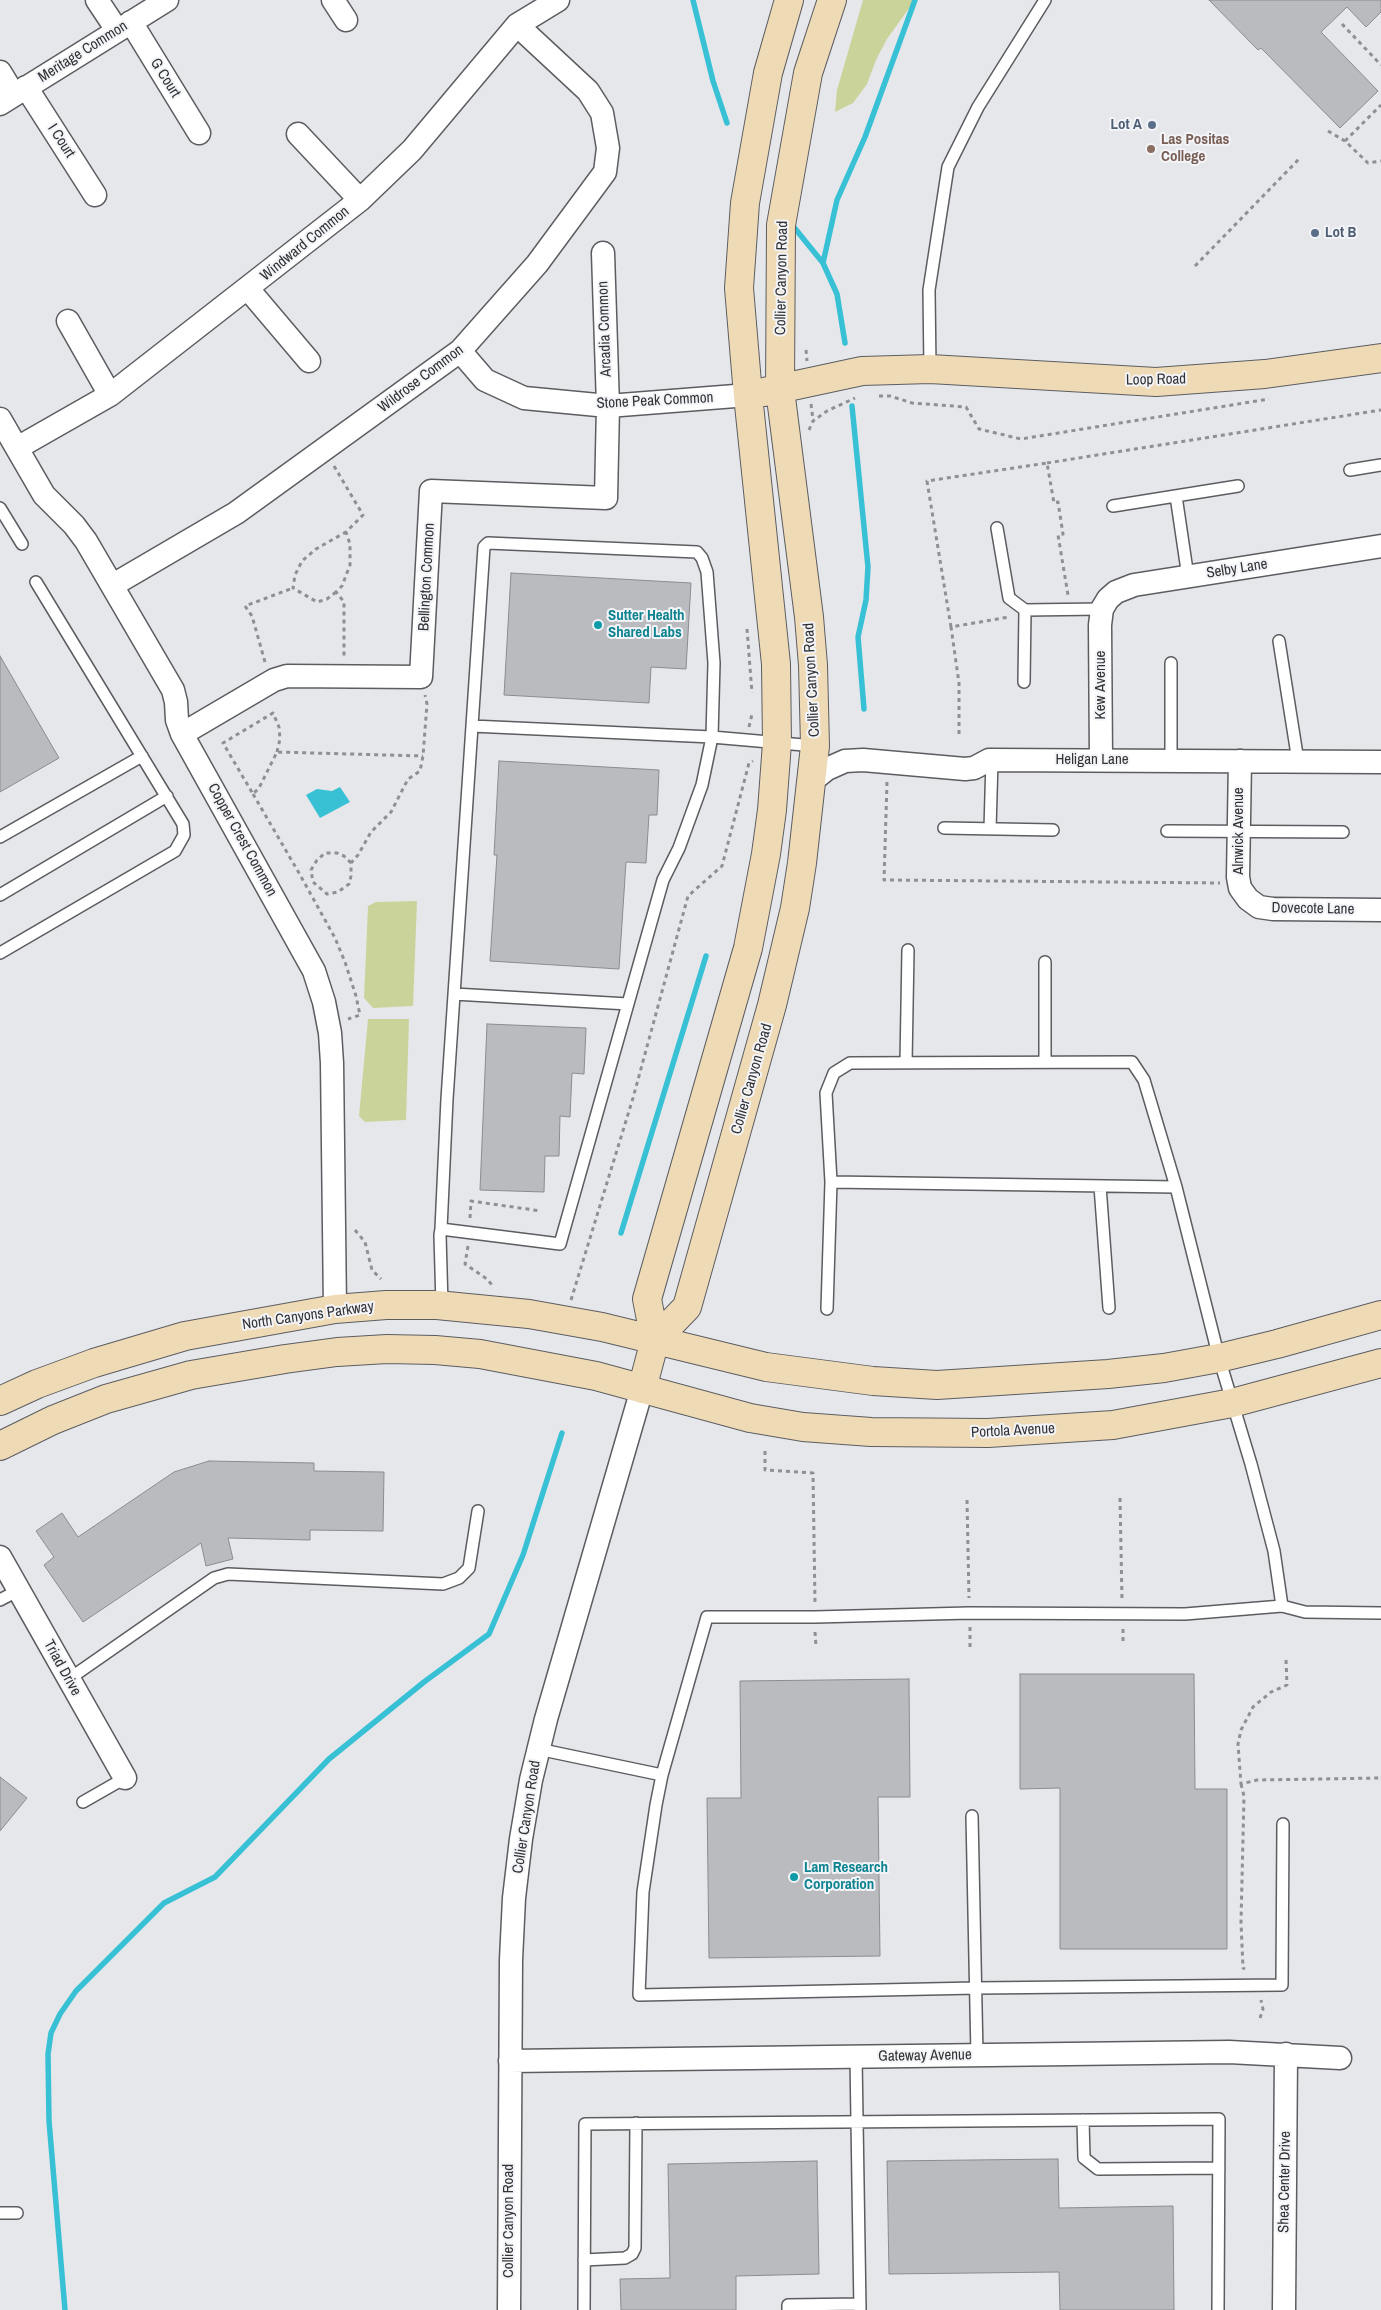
<!DOCTYPE html>
<html>
<head>
<meta charset="utf-8">
<style>
	body { margin:0 }
	canvas { display:block; background:#e6e7eb }
</style>
</head>
<body>
<canvas width="1381" height="2310"></canvas>
<script>
const g = document.querySelector('canvas').getContext('2d');
g.lineJoin = 'round';
function fill(path, color) { g.fillStyle = color; g.fill(path, 'evenodd'); }
const poly = rows => new Path2D(rows.map(r => 'M' + r).join(''));
function trace(path, color, width, dash) { g.strokeStyle = color; g.lineWidth = width; g.lineCap = dash ? 'butt' : 'round'; g.setLineDash(dash || []); g.stroke(path); }
function write(font, color, halo, rows, align = 'center') {
  g.font = font + ' "Archivo Narrow",sans-serif'; g.lineWidth = 4; g.setLineDash([]); g.textBaseline = 'middle'; g.strokeStyle = halo; g.fillStyle = color; for (const [text, x, y, turn = 0] of rows) {
    g.save(); g.translate(x, y); g.rotate((+turn || 0) * Math.PI / 180); g.textAlign = isNaN(turn) ? turn : align; if (halo) g.strokeText(text, 0, 0); g.fillText(text, 0, 0); g.restore();
  }
}
fill(poly([
	[863,0,915,0,887,39,876,60,867,84,853,103,835,112,837,90],
	[417,901,413,1006,373,1008,364,998,368,906,376,902],
	[368,1019,409,1019,406,1120,365,1122,359,1116]
]), '#cad49a');
fill(poly([
	[340,787,350,802,320,818,306,795,317,789,332,791]
]), '#38c0d5');
trace(poly([
	[693,0,713,81,727,123],
	[793,226,823,263,837,294,845,343],
	[823,263,837,200,865,137,915,0],
	[852,406,868,567,866,600,858,637,864,709],
	[621,1233,706,956],
	[65,2310,49,2121,48,2054,51,2033,60,2014,76,1991,164,1903,215,1877,329,1759,424,1682,489,1634,523,1555,562,1433]
]), '#38c0d5', 5.5);
const building = poly([
	[1209,0,1381,0,1381,12,1366,27,1347,7,1321,32,1378,91,1340,128,1261,48,1258,50,1209,0],
	[511,573,691,583,686,669,651,667,649,703,504,695,511,573],
	[0,656,59,758,0,792,0,656],
	[499,761,659,770,657,815,649,815,646,863,626,862,619,969,490,961,497,855,494,855,499,761],
	[487,1024,586,1028,584,1074,572,1073,570,1117,560,1116,559,1156,545,1156,544,1192,480,1190,487,1024],
	[209,1461,314,1463,314,1471,384,1472,383,1531,310,1530,310,1540,228,1538,233,1559,206,1566,201,1543,83,1622,44,1565,54,1557,36,1531,62,1513,78,1537,174,1472,209,1461],
	[1020,1674,1194,1674,1195,1789,1227,1789,1227,1949,1060,1949,1060,1788,1020,1789,1020,1674],
	[909,1679,910,1797,878,1797,880,1956,709,1958,707,1798,741,1798,740,1681,909,1679],
	[0,1777,27,1798,0,1831,0,1777],
	[1058,2159,1059,2208,1173,2206,1174,2310,1060,2310,1059,2272,889,2274,887,2161,1058,2159],
	[817,2161,819,2274,736,2276,736,2310,621,2310,620,2279,670,2278,668,2164,817,2161]
]);
fill(building, '#babbbf');
trace(building, '#8b8c90', 1);
const lane = poly([
	[930,369,929,290,948,167,978,107,1045,0],
	[1350,470,1381,465],
	[1176,496,1188,577],
	[1113,506,1238,486],
	[0,508,22,544],
	[997,528,1009,598,1025,610,1102,609],
	[1279,641,1298,761],
	[1171,663,1171,761],
	[1024,682,1025,610],
	[472,726,712,737,815,746],
	[944,828,1053,830],
	[990,829,992,760],
	[1167,831,1343,832],
	[0,837,142,756],
	[0,895,167,796],
	[0,953,175,851,184,835,183,824,36,582],
	[1045,962,1045,1062],
	[454,994,628,1004],
	[906,1063,908,950],
	[1100,1186,1109,1308],
	[1176,1187,831,1182,826,1093,834,1073,850,1063,1132,1062,1144,1080,1176,1187,1219,1358,1251,1464,1274,1551,1282,1606],
	[441,1229,560,1244,663,880,679,848,702,785,712,737,714,663,707,572,702,558,697,552,488,543,484,547,447,1099,441,1229,440,1235,442,1305],
	[827,1309,831,1182],
	[0,1600,19,1590],
	[69,1679,214,1578,228,1574,443,1584,459,1578,469,1568,478,1511],
	[538,1749,662,1775],
	[83,1802,125,1778],
	[972,1816,977,2055],
	[1283,1824,1282,1985,976,1988,639,1995,643,1892,656,1805,662,1775,707,1617,815,1617,969,1613,1185,1614,1282,1606,1305,1612,1381,1613],
	[856,2057,860,2310],
	[1083,2120,1084,2158,1098,2169,1219,2168],
	[0,2213,17,2213],
	[584,2260,625,2258,632,2254,635,2248,636,2123],
	[584,2310,585,2124,1219,2119,1218,2310],
	[788,2310,788,2305,860,2304]
]);
const street = poly([
	[97,0,117,30],
	[333,0,346,20],
	[131,22,199,133],
	[0,72,14,95],
	[26,87,95,195],
	[0,104,167,0],
	[298,134,360,200],
	[248,289,309,361],
	[68,321,110,395],
	[460,351,485,380,524,398,608,406,748,395],
	[0,419,44,495,74,525,86,541,173,690,176,702,177,720,182,734,314,971,324,1002,330,1033,332,1063,335,1309],
	[17,448,110,395,360,200,412,150,517,25,558,0],
	[113,585,236,513,460,351,537,264,605,172,608,148,602,113,588,91,517,25],
	[182,734,274,680,287,676,421,677,431,491,606,498,608,406,603,253],
	[1101,760,1100,625,1102,609,1108,599,1116,592,1134,585,1381,546],
	[1240,761,1238,877,1240,888,1248,899,1259,907,1273,909,1381,910],
	[812,781,827,769,845,761,863,760,965,769,974,768,989,760,1381,762],
	[0,1557,125,1778],
	[510,2061,1229,2052,1340,2058],
	[509,2310,511,1960,514,1898,521,1839,531,1780,546,1719,642,1389],
	[1284,2310,1286,2054]
]);
const secondary = poly([
	[764,392,862,371,930,369,1156,382,1265,374,1381,358],
	[655,1340,687,1307,772,1005,795,908,802,863,815,746,813,665,809,617,780,390,781,225,808,73,832,0],
	[642,1389,655,1340,647,1299,748,948,766,854,772,810,777,743,776,664,748,395,739,288,745,203,768,73,789,0],
	[0,1401,37,1384,94,1363,185,1336,335,1309,386,1305,437,1305,529,1314,602,1327,766,1367,873,1381,937,1385,1108,1374,1164,1368,1219,1358,1277,1344,1381,1315],
	[0,1446,53,1420,106,1399,191,1375,285,1359,337,1352,387,1349,435,1350,480,1354,596,1376,750,1418,803,1427,871,1432,988,1433,1113,1425,1232,1403,1381,1363]
]);
trace(lane, '#5c5d61', 14);
trace(street, '#5c5d61', 25);
trace(secondary, '#5c5d61', 30);
trace(poly([
	[1342,24,1381,65],
	[1328,131,1345,141,1368,163,1381,161],
	[1345,141,1381,105],
	[1195,266,1300,158],
	[806,350,807,361],
	[879,396,890,396,912,403,966,407,979,429,1021,439,1269,399],
	[811,404,813,420],
	[809,430,813,421,827,411,855,398],
	[1047,463,1381,410],
	[334,466,363,515,346,532,350,544,350,565,342,586,336,592,344,602,344,657],
	[336,592,327,599,317,602,293,588,295,575,302,561,316,549,346,532],
	[951,627,927,481,1047,463,1054,503,1058,502,1063,534,1058,535,1068,595],
	[747,629,752,693],
	[265,662,252,616,245,606,293,588],
	[749,727,752,714],
	[959,734,959,683,951,627,1009,617],
	[277,752,280,739,279,727,273,713,223,743,253,794,259,788,277,752,423,756],
	[887,782,884,880,1220,883],
	[253,794,299,873,335,938,345,962,356,996,360,1015,348,1019],
	[351,863,344,856,337,853,325,853,317,860,311,870,313,882,327,894,338,892,349,884,351,876,351,863,358,855,371,832,391,812,408,779,420,771,423,756,427,704,425,695],
	[470,1218,471,1201,541,1211],
	[355,1230,365,1242,372,1270,381,1279],
	[468,1246,465,1264,487,1279,492,1285],
	[571,1300,633,1098,688,896,722,866,749,763,753,761],
	[765,1451,765,1470,813,1473,815,1603],
	[1120,1498,1122,1600],
	[967,1500,969,1598],
	[970,1627,970,1648],
	[1123,1629,1123,1645],
	[815,1632,816,1646],
	[1286,1660,1287,1685,1271,1692,1253,1707,1241,1730,1238,1744,1241,1784,1257,1780,1381,1778],
	[1241,1784,1244,1796,1241,1922,1243,1968,1245,1969],
	[1260,2018,1263,2009,1261,2000]
]), '#8f9093', 3, [4, 4]);
trace(lane, '#fff', 11);
trace(street, '#fff', 22);
trace(secondary, '#efdab6', 28);
for (const [x, y, r, color] of [
	[1152,125,5,"#5c6f8a"],
	[1151,149,5,"#8d6e63"],
	[1315,233,5,"#5c6f8a"],
	[598,625,5,"#0f9aa8"],
	[794,1877,5,"#0f9aa8"]
]) { const dot = new Path2D(); dot.arc(x, y, r, 0, 2 * Math.PI); g.fillStyle = color; g.fill(dot); trace(dot, '#f3f4f8', 2); }
write('15px', '#323234', '#f3f4f8', [
	["Meritage Common",83,52,-32],
	["G Court",165,78,58],
	["I Court",61,141,57],
	["Windward Common",305,244,-39],
	["Collier Canyon Road",782,278,-89],
	["Arcadia Common",605,329,-92],
	["Wildrose Common",421,379,-37],
	["Loop Road",1156,380,-1],
	["Stone Peak Common",655,401,-3],
	["Selby Lane",1237,569,-9],
	["Bellington Common",427,577,-87],
	["Collier Canyon Road",812,680,-93],
	["Kew Avenue",1101,685,-90],
	["Heligan Lane",1092,760],
	["Alnwick Avenue",1239,831,-90],
	["Copper Crest Common",242,840,61],
	["Dovecote Lane",1313,909,1],
	["Collier Canyon Road",752,1079,-74],
	["North Canyons Parkway",308,1316,-8],
	["Portola Avenue",1013,1431,-3],
	["Triad Drive",62,1668,61],
	["Collier Canyon Road",527,1817,-81],
	["Gateway Avenue",925,2056,-1],
	["Shea Center Drive",1285,2182,-89],
	["Collier Canyon Road",509,2221,-90]
]);
write('bold 15px', '#4e5e75', '#f3f4f8', [
	["Lot A",1142,125],
	["Lot B",1325,233,"left"]
], 'right');
write('bold 15px', '#785e54', '#f3f4f8', [
	["Las Positas",1161,140],
	["College",1161,157]
], 'left');
write('bold 15px', '#0d838f', '#f3f4f8', [
	["Sutter Health",608,616],
	["Shared Labs",608,633],
	["Lam Research",804,1868],
	["Corporation",804,1885]
], 'left');
</script>
</body>
</html>
